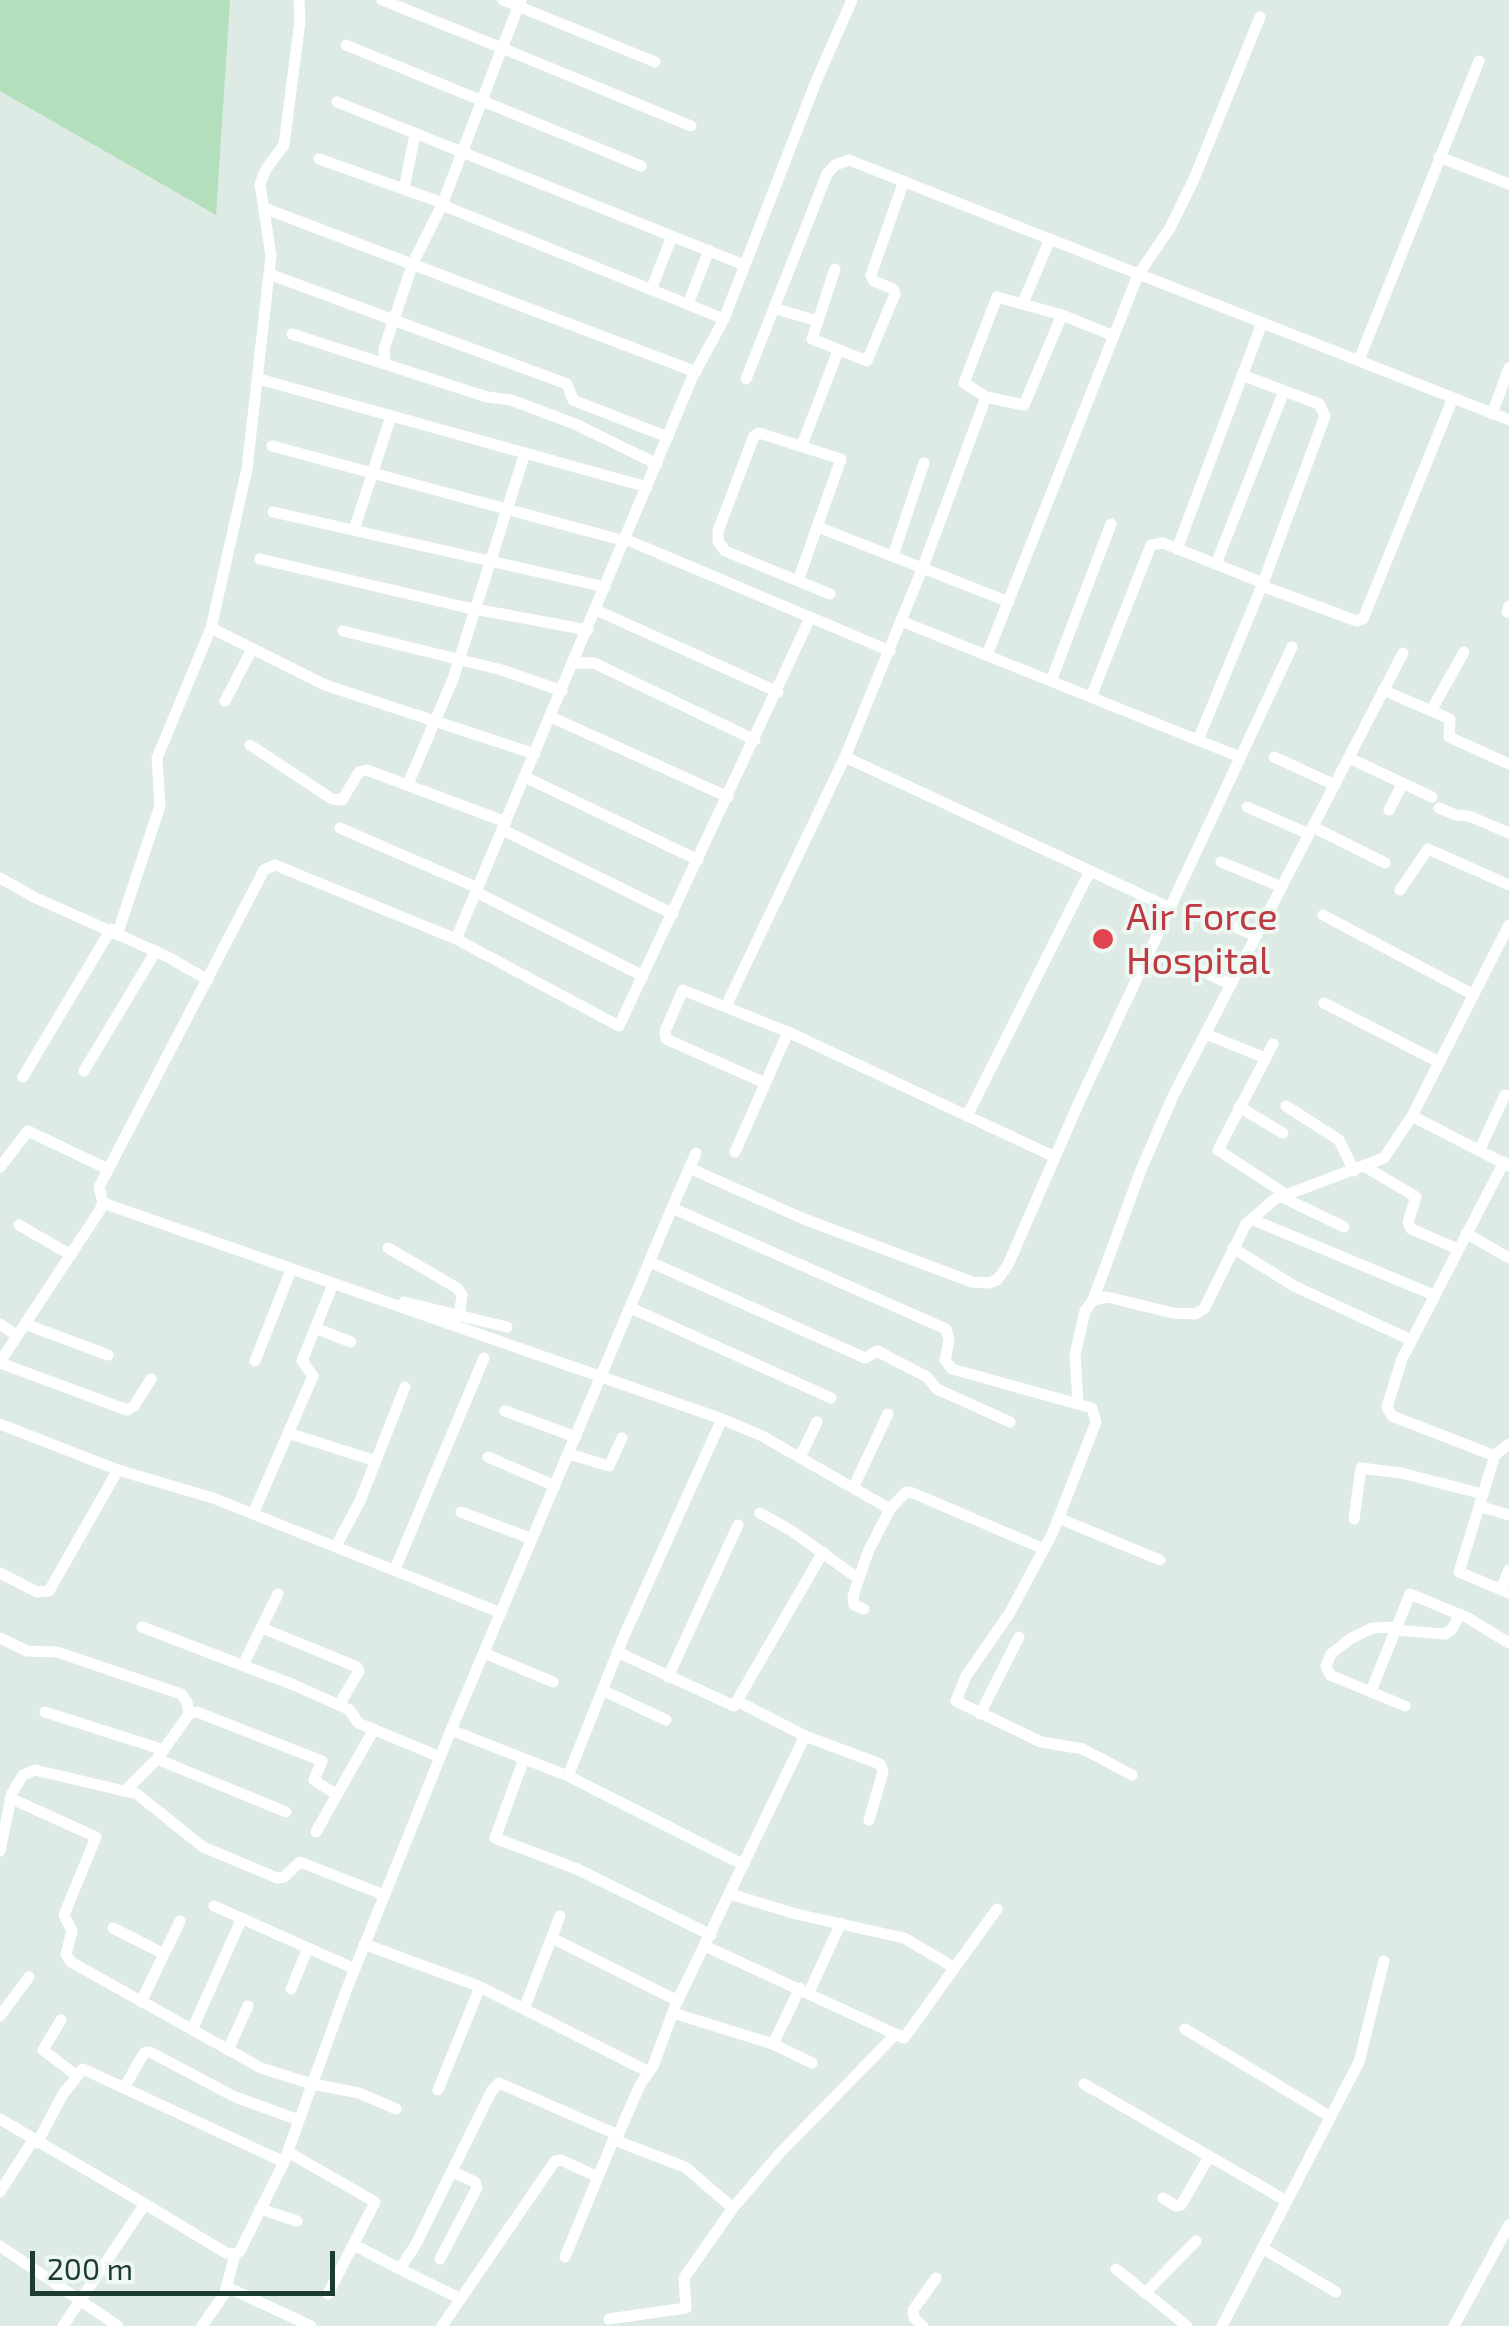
<!DOCTYPE html>
<html>
<head>
<meta charset="utf-8">
<style>
	body { margin:0 }
	#map { position:relative; width:1509px; height:2326px; overflow:hidden; background:#ddebe4; font-family:"Exo 2",sans-serif }
	canvas { display:block }
	.scale { position:absolute; left:30px; top:2251px; width:305px; height:45px; box-sizing:border-box; border:5px solid #1d3c31; border-top:0; padding-left:12px; font-size:30px; line-height:35px; white-space:nowrap; color:#1d3c31; -webkit-text-stroke:8px #eef7f2; paint-order:stroke }
</style>
</head>
<body>
<div id="map">
<canvas width="1509" height="2326"></canvas>
<div class="scale">200 m</div>
</div>
<script>
const g = document.querySelector('canvas').getContext('2d');
g.lineJoin = 'round';
function fill(path, color) { g.fillStyle = color; g.fill(path, 'evenodd'); }
const poly = rows => new Path2D(rows.map(r => 'M' + r).join(''));
function trace(path, color, width, dash) { g.strokeStyle = color; g.lineWidth = width; g.lineCap = dash ? 'butt' : 'round'; g.setLineDash(dash || []); g.stroke(path); }
function write(font, color, halo, rows, align = 'center') {
  g.font = font + ' "Exo 2",sans-serif'; g.lineWidth = 8; g.setLineDash([]); g.textBaseline = 'middle'; g.strokeStyle = halo; g.fillStyle = color; for (const [text, x, y, turn = 0] of rows) {
    g.save(); g.translate(x, y); g.rotate((+turn || 0) * Math.PI / 180); g.textAlign = isNaN(turn) ? turn : align; if (halo) g.strokeText(text, 0, 0); g.fillText(text, 0, 0); g.restore();
  }
}
fill(poly([
	[0,0,230,0,216,215,0,91]
]), '#b3dfbc');
trace(poly([
	[382,0,502,48,442,205,413,263,384,349,385,363],
	[503,0,655,62],
	[521,0,502,48,691,126],
	[346,45,641,166],
	[337,102,744,265],
	[1439,157,1509,184],
	[319,159,443,203],
	[404,189,415,134],
	[442,205,724,319],
	[264,208,696,372],
	[835,269,812,339,867,361,895,294,893,289,874,281,871,275,904,181],
	[269,274,567,384,573,400,668,437],
	[651,290,672,236],
	[1023,303,1050,239],
	[688,304,709,250],
	[774,308,817,321],
	[1062,315,1024,405,986,397,964,383,997,297,1062,315,1114,336],
	[292,334,487,397,511,400,575,424,657,464],
	[1359,360,1479,61],
	[259,379,647,487],
	[746,379,827,174,835,165,849,160,1509,420],
	[1492,414,1509,368],
	[802,445,838,351],
	[272,446,625,541],
	[273,512,605,587],
	[818,527,1009,602],
	[354,530,391,416],
	[625,539,890,651],
	[1177,549,1262,323],
	[893,556,924,463],
	[260,559,464,607,588,630],
	[1216,564,1284,391],
	[798,581,841,459,759,433,754,436,718,531,718,541,725,551,830,594],
	[1262,586,1357,621,1363,619,1453,398],
	[596,610,778,692],
	[1507,612,1509,606],
	[901,621,1240,757],
	[211,628,325,685,535,754],
	[343,631,502,670,562,691],
	[987,655,1138,275,1170,228,1194,179,1260,17],
	[574,663,594,663,755,740],
	[1051,681,1111,524],
	[1383,690,1450,719,1449,737,1509,764],
	[1091,697,1151,545,1163,543,1263,583],
	[225,701,252,649],
	[1431,711,1464,652],
	[551,717,728,797],
	[1198,740,1263,583,1325,416,1319,404,1242,375],
	[250,745,332,799,342,800,359,772,367,770,506,822],
	[845,757,1170,908],
	[1274,757,1335,785],
	[1349,758,1432,797],
	[525,777,698,860],
	[408,784,453,679,525,453],
	[1247,807,1309,834],
	[1439,808,1456,815,1469,816,1509,833],
	[1389,810,1402,785],
	[1313,827,1385,863],
	[340,828,478,888],
	[503,830,673,914],
	[1221,862,1282,887],
	[0,878,36,898,166,956,208,980],
	[1400,890,1428,849,1509,885],
	[476,892,643,976],
	[1200,911,1256,936],
	[1323,915,1474,995],
	[118,932,160,806,157,758,211,628,247,469,271,256,260,184,266,169,284,145,300,21,299,0],
	[456,939,692,378,724,319,815,84,852,0],
	[1177,958,1231,985],
	[1324,1003,1439,1062],
	[726,1006,845,757,923,567,986,397],
	[1206,1034,1265,1058],
	[1273,1044,1218,1150,1287,1195],
	[84,1071,156,951],
	[23,1077,111,929],
	[765,1083,666,1039,665,1031,683,990,788,1032,1055,1157],
	[1286,1106,1339,1140,1354,1171],
	[1239,1107,1283,1133],
	[967,1116,1090,871],
	[1412,1116,1509,1166],
	[1480,1149,1505,1095],
	[735,1152,788,1032],
	[1504,1162,1402,1359,1387,1407,1392,1416,1490,1454,1495,1455,1509,1444],
	[1364,1166,1416,1197,1408,1222,1411,1229,1458,1249],
	[0,1167,28,1131,108,1169],
	[689,1168,804,1219,972,1282,989,1283,997,1280,1008,1265,1080,1100,1292,647],
	[1282,1197,1344,1227],
	[103,1203,722,1419,762,1436,890,1509,906,1492,913,1493,1044,1549],
	[672,1208,696,1153],
	[1251,1219,1434,1295],
	[19,1225,71,1255],
	[1466,1233,1509,1258],
	[388,1248,457,1288,462,1295,459,1316],
	[1233,1248,1294,1286,1411,1340],
	[650,1262,865,1358,877,1351,927,1377,937,1389,1010,1422],
	[1093,1300,1141,1170,1173,1096,1403,653],
	[404,1302,507,1327],
	[631,1308,831,1398],
	[0,1324,17,1336],
	[25,1324,108,1355],
	[315,1328,351,1342],
	[255,1361,291,1270],
	[0,1362,100,1210,103,1203,99,1187,264,870,275,865,456,939,619,1026,810,618],
	[0,1363,127,1410,134,1406,151,1379],
	[1078,1403,1075,1355,1085,1311,1093,1300,1107,1297,1173,1313,1195,1314,1204,1309,1246,1224,1275,1199,1384,1158,1412,1116,1509,925],
	[505,1411,576,1437],
	[0,1424,118,1470,213,1498,501,1613],
	[288,1433,376,1461],
	[569,1454,609,1466,622,1438],
	[1495,1455,1459,1572,1509,1593],
	[488,1457,555,1486],
	[800,1457,817,1422],
	[853,1488,888,1414],
	[1479,1506,1509,1515],
	[461,1512,532,1539],
	[760,1513,792,1531,859,1579],
	[253,1514,313,1376,302,1361,333,1284],
	[1058,1518,1160,1560],
	[1354,1519,1361,1468,1401,1473,1483,1494],
	[336,1546,360,1501,405,1387],
	[395,1569,484,1358],
	[0,1573,37,1592,49,1591,118,1470],
	[1501,1589,1509,1570],
	[864,1609,854,1605,853,1596,868,1552,890,1509],
	[142,1627,294,1685,350,1710,358,1723,440,1757],
	[1395,1627,1372,1628,1350,1639,1331,1654,1326,1666,1330,1675,1405,1706],
	[262,1628,357,1667,359,1671,339,1705],
	[1394,1630,1445,1634,1452,1629,1460,1614],
	[0,1638,27,1651,57,1652,181,1694,187,1702,189,1714],
	[617,1652,734,1706,823,1552],
	[484,1653,553,1682],
	[243,1665,278,1594],
	[668,1677,738,1525],
	[602,1690,666,1720],
	[1371,1691,1410,1594,1468,1618,1509,1643],
	[739,1702,805,1736,880,1764,883,1772,869,1820],
	[45,1712,164,1750],
	[980,1714,1019,1637],
	[451,1730,568,1776,744,1865],
	[157,1759,286,1812],
	[524,1759,495,1838,577,1869,711,1935],
	[568,1776,624,1636,722,1419],
	[126,1790,157,1759,189,1714,197,1712,322,1761,314,1780,337,1795],
	[10,1798,96,1837,64,1915,72,1931,66,1954,71,1962,261,2068,312,2084,359,2093,396,2109],
	[316,1832,374,1729],
	[0,1851,12,1793,23,1775,35,1770,137,1794,203,1847,277,1878,284,1877,300,1862,384,1895],
	[730,1894,796,1914,904,1938,953,1967],
	[214,1906,355,1969],
	[113,1928,164,1954],
	[552,1938,678,2001],
	[364,1944,478,1986,649,2072],
	[705,1946,904,2038,997,1909],
	[291,1989,308,1948],
	[809,1992,841,1923],
	[141,2002,180,1921],
	[524,2009,560,1916],
	[673,2013,773,2044,812,2063],
	[0,2016,29,1977],
	[61,2020,43,2050,77,2076],
	[1185,2029,1329,2116],
	[192,2030,242,1918],
	[773,2044,800,1988],
	[228,2050,248,2006],
	[1084,2084,1285,2200],
	[124,2088,144,2053,150,2052,235,2097,299,2120],
	[438,2090,480,1987],
	[0,2119,145,2204],
	[614,2140,685,2167,733,2208],
	[37,2143,63,2094,83,2069,284,2162],
	[288,2152,375,2202,328,2294],
	[0,2192,33,2140],
	[1163,2198,1176,2206,1181,2205,1209,2157],
	[260,2209,297,2221],
	[354,2245,400,2269,416,2244,492,2090,499,2083,618,2135,640,2085,653,2066,676,2004,805,1736],
	[0,2246,118,2326],
	[1262,2248,1336,2292],
	[565,2257,615,2136],
	[440,2259,477,2188,475,2182,453,2172],
	[400,2269,461,2299],
	[1116,2269,1187,2326],
	[227,2287,311,2326],
	[1145,2293,1196,2241],
	[609,2319,686,2308,684,2278,733,2208,779,2154,896,2034],
	[63,2326,145,2204,226,2253,235,2254,240,2251,284,2162,346,1991,451,1730,672,1208,946,1329,949,1340,945,1360,952,1369,1092,1408,1096,1422,1053,1532,1009,1614,966,1676,956,1701,1041,1742,1083,1749,1132,1775],
	[202,2326,225,2293,235,2254],
	[442,2326,555,2161,561,2160,598,2177],
	[923,2326,914,2318,913,2310,936,2278],
	[1222,2326,1359,2062,1384,1961],
	[1454,2326,1509,2225]
]), '#fff', 11);
for (const [x, y, r, color] of [
	[1103,939,12,"#e0444e"]
]) { const dot = new Path2D(); dot.arc(x, y, r, 0, 2 * Math.PI); g.fillStyle = color; g.fill(dot); trace(dot, '#eef7f2', 4); }
write('38px', '#be3a42', '#eef7f2', [
	["Air Force",1126,917],
	["Hospital",1126,961]
], 'left');
</script>
</body>
</html>
